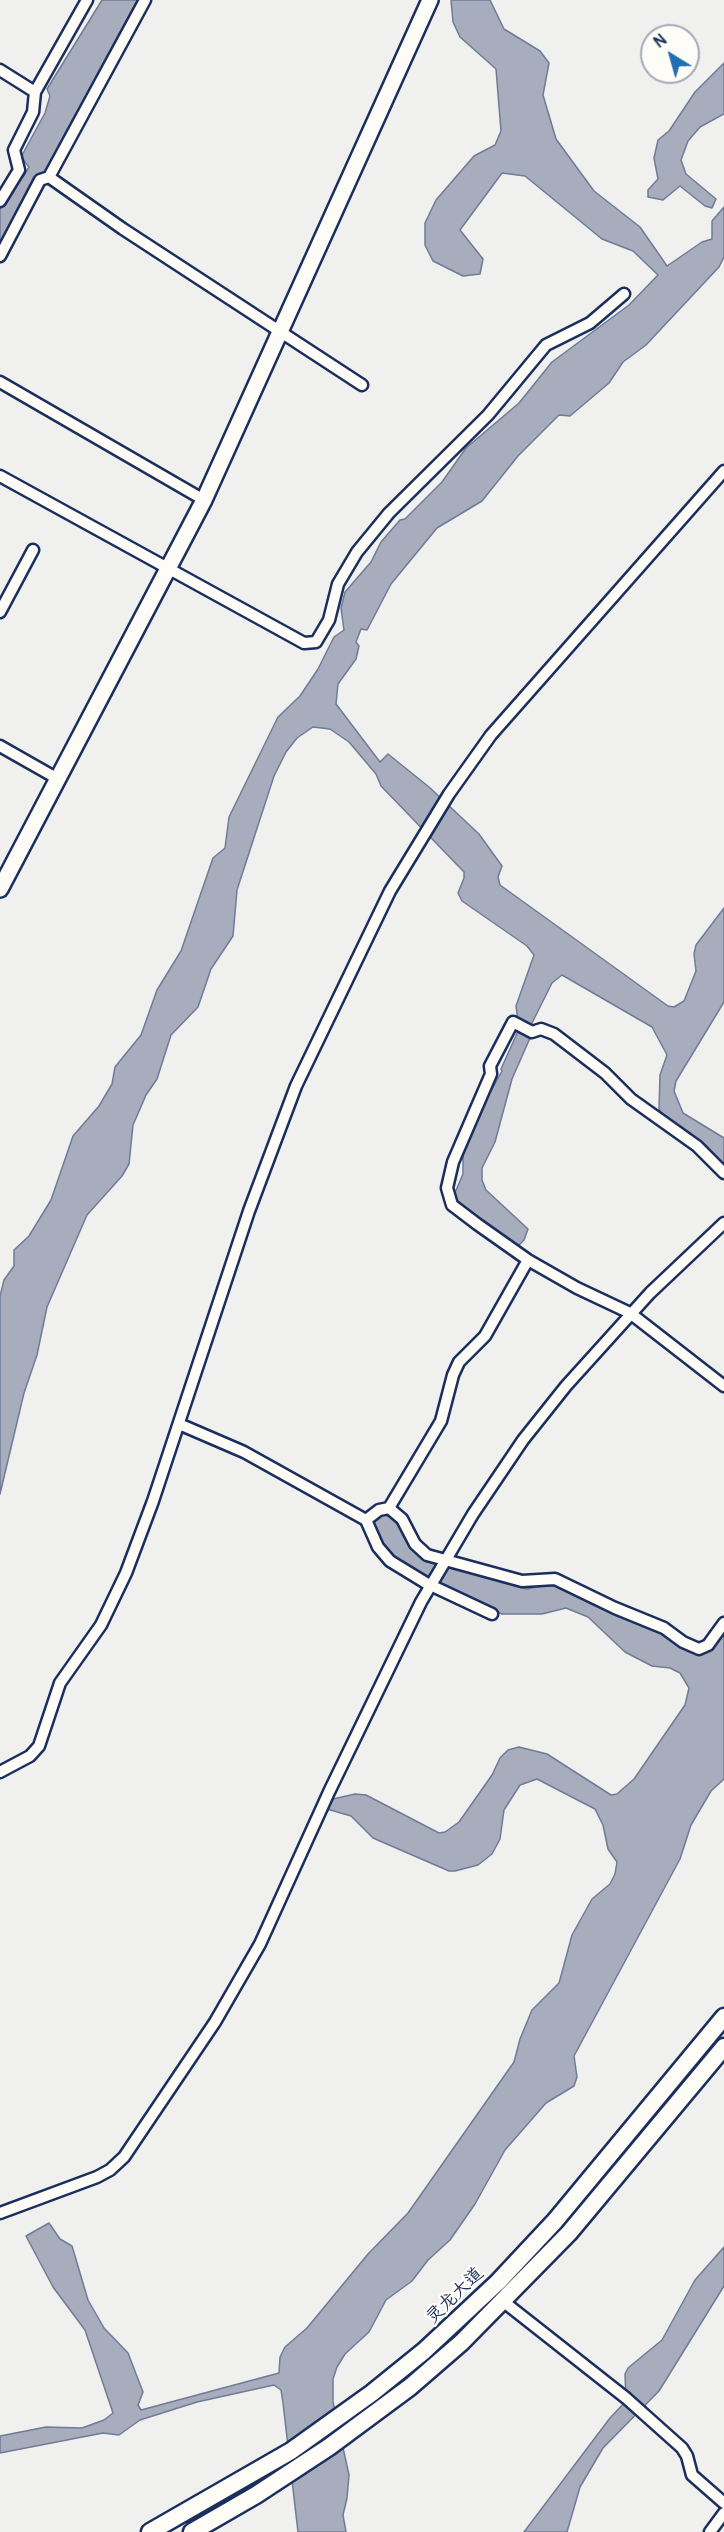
<!DOCTYPE html>
<html>
<head>
<meta charset="utf-8">
<style>
	body { margin:0 }
	#map { position:relative; width:724px; height:2532px; overflow:hidden; background:#f0f0ee; font-family:Pangolin,sans-serif }
	canvas { display:block }
	.north { position:absolute; left:640px; top:24px; width:60px; height:60px; box-sizing:border-box; background:#fdfcf7; border:2px solid #a3aaba; border-radius:50%; rotate:323deg; font-size:16px; font-weight:700; line-height:24px; text-align:center; color:#1b2f5e }
	.north::after { content:''; display:block; margin:auto; width:21px; height:27px; background:#1f6fb2; clip-path:polygon(50% 0,100% 100%,50% 72%,0 100%) }
</style>
</head>
<body>
<div id="map">
<canvas width="724" height="2532"></canvas>
<div class="north">N</div>
</div>
<script>
const g = document.querySelector('canvas').getContext('2d');
g.lineJoin = 'round';
function fill(path, color) { g.fillStyle = color; g.fill(path, 'evenodd'); }
const poly = rows => new Path2D(rows.map(r => 'M' + r).join(''));
function trace(path, color, width, dash) { g.strokeStyle = color; g.lineWidth = width; g.lineCap = dash ? 'butt' : 'round'; g.setLineDash(dash || []); g.stroke(path); }
function write(font, color, halo, rows, align = 'center') {
  g.font = font + ' Pangolin,"LXGW WenKai TC",sans-serif'; g.lineWidth = 5; g.setLineDash([]); g.textBaseline = 'middle'; g.strokeStyle = halo; g.fillStyle = color; for (const [text, x, y, turn = 0] of rows) {
    g.save(); g.translate(x, y); g.rotate((+turn || 0) * Math.PI / 180); g.textAlign = isNaN(turn) ? turn : align; if (halo) g.strokeText(text, 0, 0); g.fillText(text, 0, 0); g.restore();
  }
}
const water = poly([
	[102,0,141,0,51,167,39,176,0,249,0,210,19,177,23,177,29,167,21,157,45,113,50,96,47,89,102,0],
	[451,0,490,0,504,29,540,51,549,63,543,95,556,139,594,191,640,227,667,266,702,242,712,239,712,221,724,207,724,257,719,267,646,345,623,362,609,383,570,416,559,415,518,456,482,501,437,528,391,584,367,630,361,629,356,642,359,646,356,659,338,684,336,704,380,762,388,754,429,787,479,834,502,866,498,877,500,885,668,1006,674,1007,684,1001,696,971,694,954,696,945,724,908,724,1002,676,1081,674,1091,683,1113,724,1138,724,1170,713,1153,666,1120,659,1109,660,1075,667,1055,652,1027,562,975,552,983,527,1033,530,1038,512,1079,495,1142,482,1168,482,1180,486,1190,528,1229,524,1240,517,1247,456,1204,454,1195,463,1174,463,1148,475,1120,502,1071,501,1069,519,1029,516,1006,534,955,527,946,462,901,458,893,464,878,464,872,381,786,376,774,349,742,330,729,313,727,297,738,286,752,274,776,237,890,233,936,211,969,198,1007,171,1035,157,1079,146,1095,133,1125,129,1164,122,1176,87,1215,47,1307,37,1355,24,1393,0,1494,0,1296,4,1280,14,1266,14,1250,29,1236,51,1200,73,1136,99,1106,112,1084,115,1067,141,1035,157,990,181,951,213,858,225,848,229,817,278,717,300,696,318,669,334,637,344,630,341,608,345,592,371,562,381,542,400,520,405,519,442,482,466,448,519,403,552,362,629,305,658,275,633,251,602,239,525,176,502,173,460,230,483,259,480,274,463,276,433,261,425,245,425,223,436,200,474,156,495,145,501,131,496,69,460,37,453,22,451,0],
	[724,63,724,114,700,127,688,141,681,160,686,174,716,199,712,208,705,206,680,186,663,200,648,197,648,190,658,179,654,158,658,140,669,131,695,92,724,63],
	[384,1514,396,1520,437,1562,429,1579,396,1562,386,1550,373,1528,375,1520,384,1514],
	[447,1567,527,1589,558,1583,702,1653,713,1649,724,1630,724,1779,711,1791,691,1825,680,1859,574,2056,577,2077,574,2086,546,2103,505,2150,475,2204,450,2240,428,2260,412,2281,386,2300,369,2332,345,2354,337,2367,333,2379,333,2402,349,2475,347,2498,343,2515,346,2532,298,2532,283,2403,281,2390,274,2385,197,2402,140,2420,119,2435,103,2433,0,2453,0,2436,46,2427,82,2428,104,2420,113,2413,85,2330,53,2287,26,2236,49,2223,60,2239,72,2246,88,2300,104,2328,128,2353,143,2392,138,2405,141,2410,279,2373,280,2357,285,2347,307,2328,368,2254,408,2213,514,2062,520,2039,532,2010,559,1983,572,1935,592,1899,610,1884,615,1874,617,1862,608,1849,603,1825,595,1809,537,1779,520,1785,504,1810,500,1839,492,1854,478,1865,455,1871,449,1871,373,1838,351,1816,327,1809,333,1799,355,1794,366,1795,439,1833,445,1832,459,1822,492,1775,500,1758,508,1750,519,1747,547,1754,611,1795,617,1794,634,1779,685,1705,689,1688,680,1673,670,1668,652,1666,625,1652,588,1617,566,1608,542,1614,502,1614,439,1585,447,1567],
	[724,2247,724,2286,659,2391,603,2448,580,2487,567,2532,524,2532,610,2418,626,2401,625,2374,628,2368,662,2340,695,2280,724,2247]
]);
fill(water, '#a7adbd');
trace(water, '#6f7b97', 1.5);
const street = poly([
	[0,70,35,92],
	[49,177,123,229,362,385],
	[0,201,19,170,14,150,33,112,35,92,87,0],
	[0,256,40,180,49,177,145,0],
	[0,382,204,500],
	[0,476,304,643,316,642,329,620,338,584,357,552,389,513,488,415,546,345,590,323,624,294],
	[0,612,33,550],
	[0,746,58,779],
	[724,1173,697,1146,631,1099,605,1073,554,1034,541,1029,532,1032,513,1022,490,1066,491,1074,453,1162,447,1188,452,1205,477,1224,528,1260,577,1288,630,1313,724,1386],
	[179,1424,244,1452,366,1520,378,1547,390,1561,426,1583,492,1614],
	[389,1508,441,1421,453,1375,459,1362,485,1336,528,1260],
	[366,1520,379,1510,389,1508,402,1519,415,1544,427,1555,522,1581,555,1579,615,1608,664,1628,683,1642,699,1649,708,1645,724,1623],
	[0,1772,30,1756,39,1746,60,1683,101,1625,126,1573,153,1501,249,1211,296,1086,390,891,449,794,491,735,724,471],
	[0,2213,97,2177,110,2170,124,2157,215,2022,260,1944,329,1792,421,1602,473,1514,523,1440,566,1386,650,1293,724,1223],
	[504,2302,626,2398,682,2448,687,2456,692,2475,724,2503],
	[710,2532,724,2513]
]);
const secondary = poly([
	[0,889,204,500,430,0]
]);
const primary = poly([
	[150,2532,291,2451,372,2393,424,2351,498,2282,555,2221,724,2017],
	[192,2532,256,2495,329,2447,410,2387,462,2342,569,2233,724,2047]
]);
trace(street, '#1b2f5e', 15);
trace(secondary, '#1b2f5e', 20);
trace(primary, '#1b2f5e', 21);
trace(street, '#fdfcf7', 10);
trace(secondary, '#fdfcf7', 15);
trace(primary, '#fdfcf7', 16);
write('18px', '#1b2f5e', '#fdfcf7', [
	["灵龙大道",455,2296,-44]
]);
</script>
</body>
</html>
